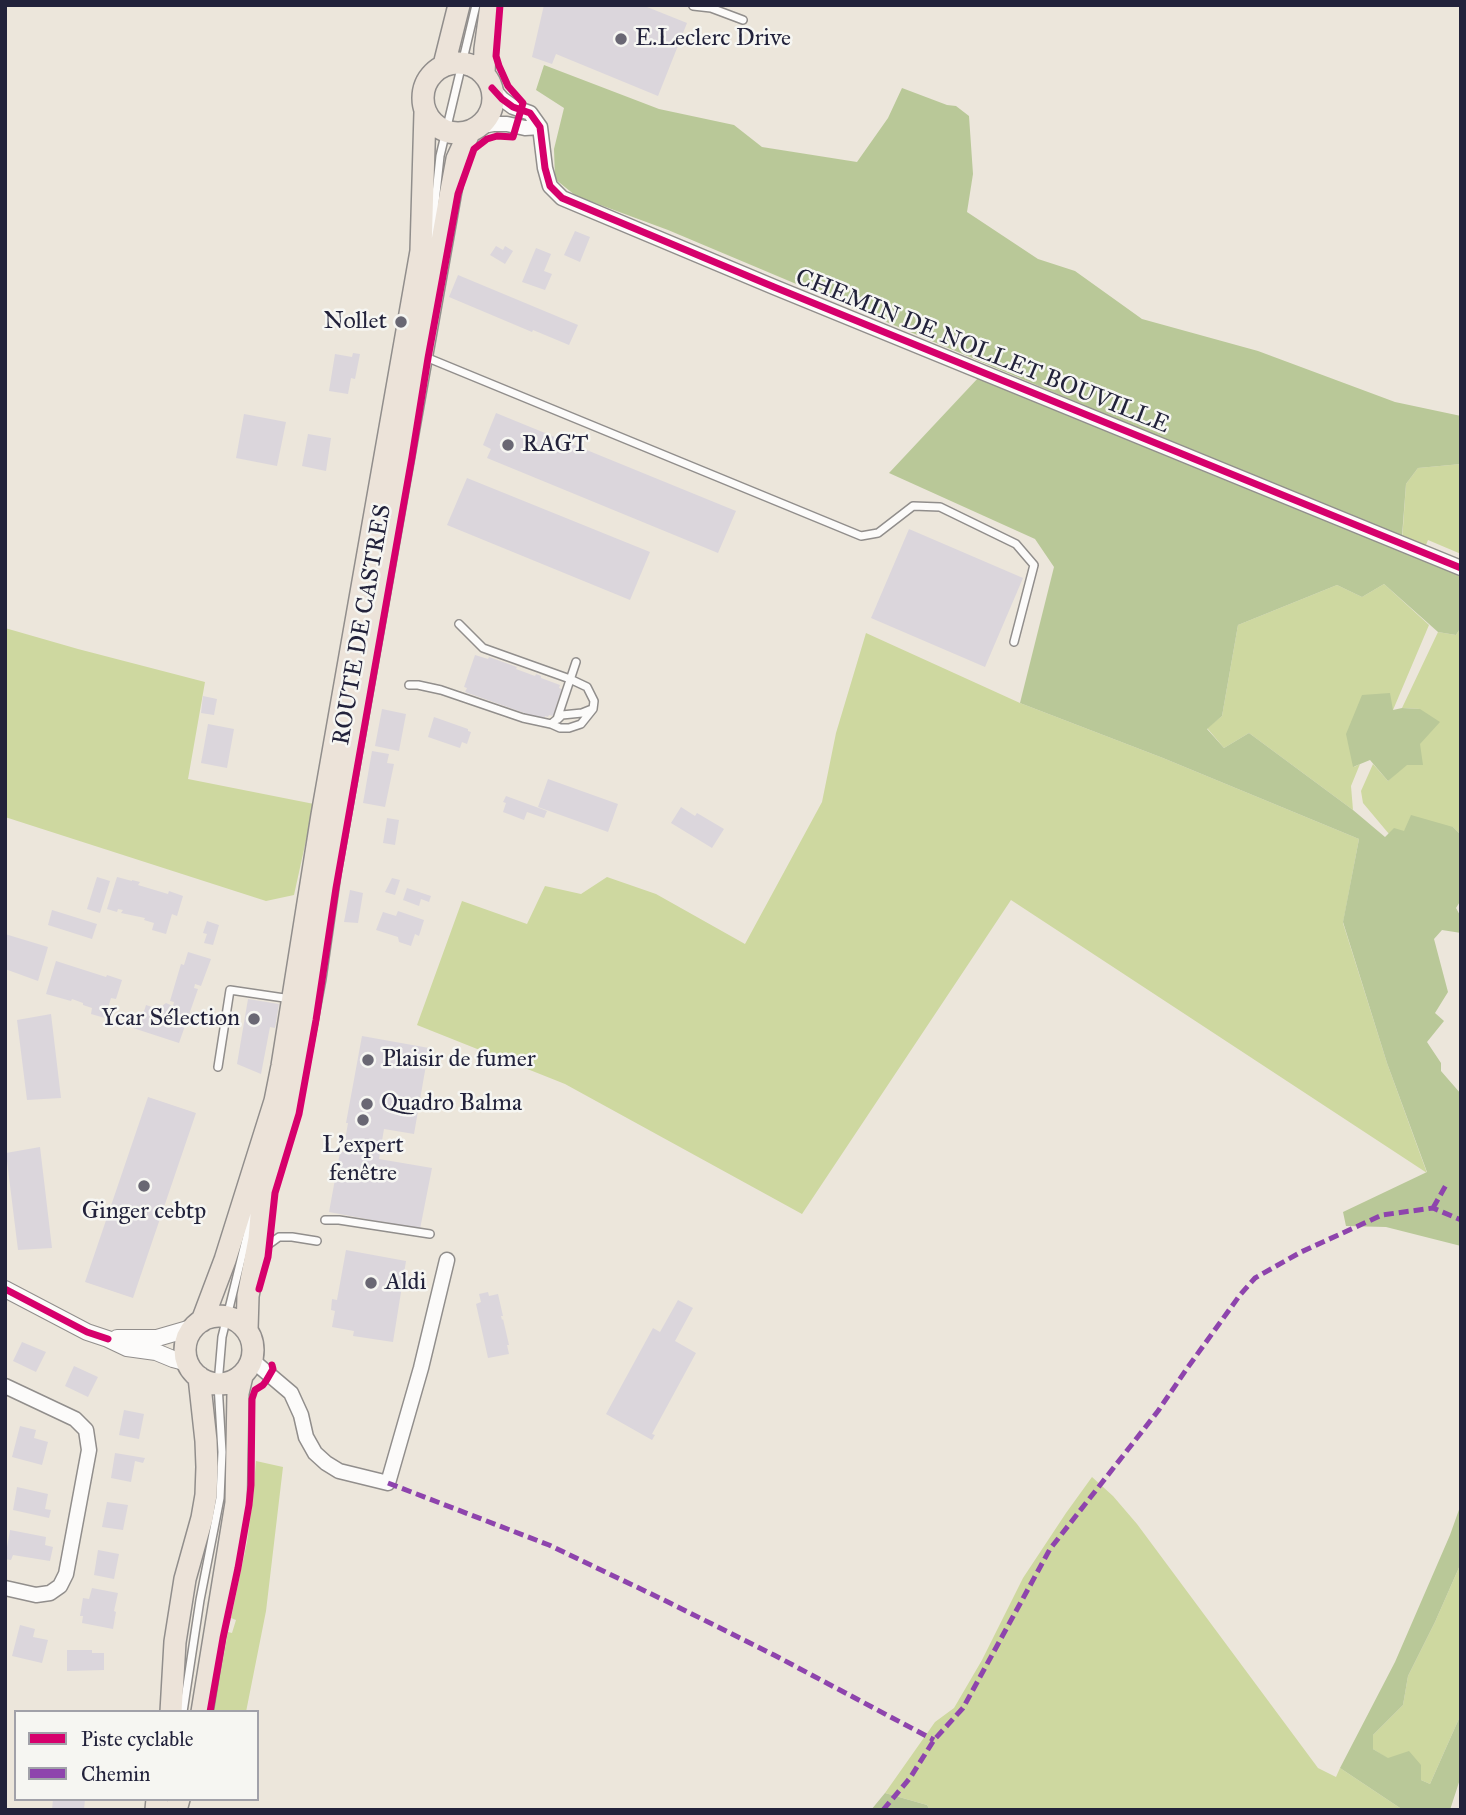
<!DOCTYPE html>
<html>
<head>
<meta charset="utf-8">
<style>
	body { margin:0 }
	#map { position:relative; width:1466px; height:1815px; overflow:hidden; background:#ece6db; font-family:"IM FELL Great Primer",serif }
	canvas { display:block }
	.frame { position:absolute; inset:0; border:7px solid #22223b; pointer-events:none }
	.legend { position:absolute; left:14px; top:1710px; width:245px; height:91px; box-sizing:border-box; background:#f6f6f2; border:2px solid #a1a1a9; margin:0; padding:9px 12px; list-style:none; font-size:21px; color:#22223b }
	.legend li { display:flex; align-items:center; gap:14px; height:35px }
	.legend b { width:35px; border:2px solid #a1a1a9 }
</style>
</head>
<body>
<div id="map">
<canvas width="1466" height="1815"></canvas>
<div class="frame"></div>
<ul class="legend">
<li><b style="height:9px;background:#d6006c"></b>Piste cyclable</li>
<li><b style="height:9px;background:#8e44ad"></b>Chemin</li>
</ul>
</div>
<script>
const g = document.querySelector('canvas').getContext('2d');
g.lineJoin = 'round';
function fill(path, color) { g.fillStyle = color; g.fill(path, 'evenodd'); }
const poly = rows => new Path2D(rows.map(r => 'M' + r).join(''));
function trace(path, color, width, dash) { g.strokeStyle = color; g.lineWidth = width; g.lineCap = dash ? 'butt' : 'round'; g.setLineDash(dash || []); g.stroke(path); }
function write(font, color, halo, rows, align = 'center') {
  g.font = font + ' "IM FELL Great Primer",serif'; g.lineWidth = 5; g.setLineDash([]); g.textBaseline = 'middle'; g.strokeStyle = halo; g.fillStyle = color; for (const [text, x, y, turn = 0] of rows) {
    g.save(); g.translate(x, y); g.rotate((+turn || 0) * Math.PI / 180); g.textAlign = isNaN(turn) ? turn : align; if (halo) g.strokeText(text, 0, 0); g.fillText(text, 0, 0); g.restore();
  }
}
fill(poly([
	[1461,464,1461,554,1428,540,1424,550,1402,541,1406,484,1418,468],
	[1384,584,1429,625,1393,710,1354,767,1360,764,1351,786,1353,810,1249,733,1224,748,1207,728,1222,716,1238,625,1337,585,1362,597],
	[1461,627,1461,835,1453,827,1404,831,1389,834,1363,803,1361,791,1373,764,1388,781,1420,744,1420,709,1402,708,1438,632,1456,635],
	[5,628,78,649,205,682,188,779,314,804,294,895,266,901,5,817],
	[866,633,1020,703,1163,758,1359,839,1343,923,1387,1063,1427,1173,1011,900,802,1214,565,1084,417,1025,462,901,527,924,545,886,581,894,607,877,656,894,745,944,822,802,836,733],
	[256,1461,283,1467,266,1611,246,1712,213,1712,228,1632,232,1633,236,1620,231,1618,247,1542,253,1498],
	[1092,1477,1113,1496,1137,1524,1318,1768,1336,1777,1340,1768,1403,1810,930,1810,927,1805,885,1793,935,1722,954,1708,982,1660,1023,1578,1066,1513],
	[1461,1563,1461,1714,1430,1784,1421,1780,1373,1749,1373,1735,1403,1705,1408,1676,1435,1622]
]), '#ced8a0');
fill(poly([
	[544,65,659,109,734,125,762,147,857,162,888,118,902,88,947,105,956,106,969,116,973,174,967,212,1038,259,1075,271,1142,319,1258,351,1395,402,1461,416,1461,464,1418,468,1406,484,1401,549,1461,575,1461,627,1456,635,1438,632,1384,584,1362,597,1337,585,1238,625,1222,716,1207,729,1224,748,1249,733,1353,810,1385,837,1394,828,1404,831,1411,815,1453,827,1461,835,1461,900,1456,908,1461,917,1461,933,1442,930,1434,939,1448,992,1435,1013,1444,1021,1427,1042,1441,1063,1441,1071,1461,1094,1461,1246,1386,1227,1346,1226,1343,1212,1427,1172,1387,1063,1343,922,1359,839,1163,758,1020,703,1054,567,1035,539,889,473,979,377,1227,481,1231,467,668,230,576,196,555,179,554,149,564,108,536,90],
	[1390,693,1393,710,1402,708,1420,709,1440,722,1420,744,1423,765,1407,765,1388,781,1370,760,1353,767,1346,734,1362,695],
	[1461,1504,1461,1563,1435,1622,1408,1676,1403,1705,1373,1735,1373,1749,1388,1758,1409,1751,1421,1765,1421,1780,1430,1784,1461,1714,1461,1776,1450,1810,1403,1810,1340,1768,1395,1662,1450,1535],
	[885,1793,927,1805,930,1810,871,1810]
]), '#b9c898');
fill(poly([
	[544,5,642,5,687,23,658,96,556,54,552,64,532,57],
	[575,231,590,237,580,262,564,255],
	[496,246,503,250,505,246,513,251,505,264,490,255],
	[536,248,551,254,544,271,552,274,545,290,522,282],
	[458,275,578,325,569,345,533,330,532,332,449,297],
	[353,353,360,354,355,379,351,378,348,394,329,391,335,354,352,357],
	[496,413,736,511,718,553,487,458,491,449,483,445],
	[244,414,286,422,277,466,236,458],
	[308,434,331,438,326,471,302,466],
	[467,478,650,552,630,600,447,525],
	[909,529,1023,578,985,667,871,618],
	[475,655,488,659,489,657,517,667,516,669,535,676,536,674,541,676,541,678,560,685,559,688,562,689,553,716,549,715,548,717,545,716,544,720,465,692,467,688,464,687],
	[203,696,217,699,214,715,201,713],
	[382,709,406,714,399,751,375,746],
	[434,717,468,729,468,731,471,732,467,744,462,742,460,748,428,737],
	[208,724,234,729,227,768,201,763],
	[372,751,389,754,387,763,394,764,385,807,363,803],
	[548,779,618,804,608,832,538,807],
	[506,796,547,811,544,818,527,812,524,820,503,812,506,803,503,802],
	[681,807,695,816,697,813,724,829,712,848,671,823],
	[387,818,399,820,395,845,383,843],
	[97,877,110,881,100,913,87,909],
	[117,877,132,881,132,880,140,882,138,885,168,894,169,891,183,896,177,916,172,914,166,934,152,930,154,923,144,920,145,918,121,913,123,910,118,909,117,912,107,909],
	[392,878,400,880,395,895,385,892],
	[407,888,431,896,429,902,421,899,419,906,403,900],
	[350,890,363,893,358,923,344,922],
	[52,910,97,924,92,939,48,925],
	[398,911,424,920,419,936,415,934,411,946,399,942,398,937,376,930,383,912,396,916],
	[207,921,219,925,213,945,204,943,207,934,203,933],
	[5,934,48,947,38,981,5,969],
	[188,952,211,959,201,986,195,984,194,988,198,989,179,1043,133,1028,136,1017,142,1018,146,1005,161,1010,162,1006,166,1003,173,1006,174,1002,170,1001,181,964,184,965],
	[56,961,106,977,107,975,122,980,116,999,111,998,105,1018,91,1014,92,1008,83,1005,83,1003,72,999,71,1001,46,994],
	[248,999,279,1004,275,1028,270,1027,261,1074,237,1064],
	[51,1014,61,1098,27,1100,17,1020],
	[362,1036,429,1048,414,1134,384,1129,379,1159,432,1168,420,1229,329,1212,340,1152,343,1152,348,1123,346,1123],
	[148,1097,196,1113,133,1298,85,1282],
	[40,1147,52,1248,18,1250,6,1153],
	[346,1250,406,1261,393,1342,353,1336,354,1331,332,1327,335,1311,331,1310,332,1299,337,1300],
	[488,1292,489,1296,498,1294,503,1316,501,1316,502,1320,503,1319,509,1345,507,1345,509,1354,488,1358,476,1304,481,1302,479,1294],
	[678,1300,693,1308,675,1341,696,1353,652,1434,655,1435,652,1440,606,1414,653,1328,660,1332],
	[22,1342,46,1352,36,1372,13,1361],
	[74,1366,98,1377,88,1397,65,1386],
	[124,1410,144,1414,139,1439,119,1435],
	[20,1426,36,1430,34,1438,48,1442,42,1465,12,1457],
	[115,1453,145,1458,143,1463,135,1461,131,1482,111,1478],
	[17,1487,48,1494,45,1509,51,1510,49,1518,13,1510],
	[107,1502,128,1505,123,1530,102,1527],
	[10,1530,46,1537,45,1545,53,1547,50,1561,13,1555,11,1560,5,1559],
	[98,1550,119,1554,114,1579,94,1575],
	[92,1588,118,1593,114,1611,116,1612,113,1629,82,1623,83,1616,80,1616,83,1598,89,1599],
	[20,1625,35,1629,33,1637,48,1640,42,1663,12,1656],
	[67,1650,92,1650,92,1653,104,1653,104,1670,67,1671],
	[53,1799,85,1799,84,1810,52,1810]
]), '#dbd6dc');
const service = poly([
	[693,6,711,8,743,20],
	[431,241,440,156,476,5],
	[428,358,861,536,878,533,913,506,940,507,1016,544,1034,565,1014,642],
	[459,624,483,648,570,679,587,687,594,701,593,709,581,724,569,728,560,728,551,724],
	[409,685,418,685,441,690,523,718,551,724,557,719,576,662],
	[558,719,562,715,582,713,592,709],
	[218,1067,230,990,291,999],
	[325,1220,339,1220,430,1234],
	[261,1250,279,1237,292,1237,317,1241],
	[183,1712,200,1600,220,1498,222,1452,218,1384,222,1337,252,1215]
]);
const minor = poly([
	[492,88,502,99,513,107,530,113,540,127,545,168,550,186,562,198,774,287,1461,568],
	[477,127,493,124,507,124,525,128,540,127],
	[252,1360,291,1393,301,1415,306,1437,315,1453,326,1463,339,1471,388,1483,421,1368,447,1260],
	[5,1386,75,1419,86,1430,89,1450,66,1574,60,1586,50,1593,36,1595,5,1588]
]);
const tertiary = poly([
	[5,1289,87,1332,108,1339,127,1348,156,1352,173,1359,188,1363],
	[117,1338,157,1338,195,1327]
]);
const primary = poly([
	'423 98a35 35 0 1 1 70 0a35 35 0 1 1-70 0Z',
	[444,65,459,5],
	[484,74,485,49,491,5],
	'185 1350a34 34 0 1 1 68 0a34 34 0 1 1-68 0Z',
	[202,1321,225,1260,275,1101,282,1066,322,815,421,251,425,112],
	[247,1330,248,1296,259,1239,262,1204,290,1110,315,978,330,873,450,196,457,159,470,131],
	[171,1712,175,1642,185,1579,202,1518,206,1495,207,1467,206,1441,199,1377],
	[202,1712,236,1503,238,1393,242,1376],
	[156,1810,157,1799],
	[176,1810,179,1799]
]);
trace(service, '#918e8c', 10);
trace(minor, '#918e8c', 17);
trace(tertiary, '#918e8c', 18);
trace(primary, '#918e8c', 24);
trace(service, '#fcfbfa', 7);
trace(minor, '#fcfbfa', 14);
trace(tertiary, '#fcfbfa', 16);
trace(primary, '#ece3d9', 21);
trace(poly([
	[1433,1208,1446,1185],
	[388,1483,549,1545,668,1602,774,1655,934,1740],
	[883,1810,910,1778,934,1740,963,1708,1050,1549,1158,1411,1188,1367,1240,1295,1255,1278,1301,1252,1382,1215,1433,1208,1461,1220]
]), '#8e44ad', 5, [10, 5]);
trace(poly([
	[492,88,502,99,513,107,530,113,540,127,545,168,550,186,562,198,774,287,1461,568],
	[5,1289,87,1332,108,1339],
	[259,1289,268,1257,275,1193,299,1114,316,1020,336,888,412,457,428,358,458,194,474,149,487,139,497,136,513,137,523,103,508,86,499,66,496,56,500,5],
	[210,1712,223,1638,238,1568,249,1505,251,1485,252,1399,255,1390,263,1385,266,1381,273,1369,272,1365]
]), '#d6006c', 7);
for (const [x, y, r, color] of [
	[621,39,7,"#696773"],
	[401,322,7,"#696773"],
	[508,445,7,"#696773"],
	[254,1019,7,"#696773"],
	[368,1060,7,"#696773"],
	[367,1104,7,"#696773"],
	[363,1120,7,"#696773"],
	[144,1186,7,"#696773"],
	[371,1283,7,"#696773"]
]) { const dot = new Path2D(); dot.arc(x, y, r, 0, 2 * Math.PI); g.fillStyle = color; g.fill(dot); trace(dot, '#f6f6f2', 2.5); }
write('24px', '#22223b', '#f6f6f2', [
	["E.Leclerc Drive",635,39],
	["Nollet",387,322,"right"],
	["RAGT",522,445],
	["Ycar Sélection",240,1019,"right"],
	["Plaisir de fumer",382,1060],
	["Quadro Balma",381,1104],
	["L'expert",363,1146,"center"],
	["fenêtre",363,1174,"center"],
	["Ginger cebtp",144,1212,"center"],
	["Aldi",385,1283]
], 'left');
write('24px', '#22223b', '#f6f6f2', [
	["CHEMIN DE NOLLET BOUVILLE",982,352,22],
	["ROUTE DE CASTRES",363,625,-80]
]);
</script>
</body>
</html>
